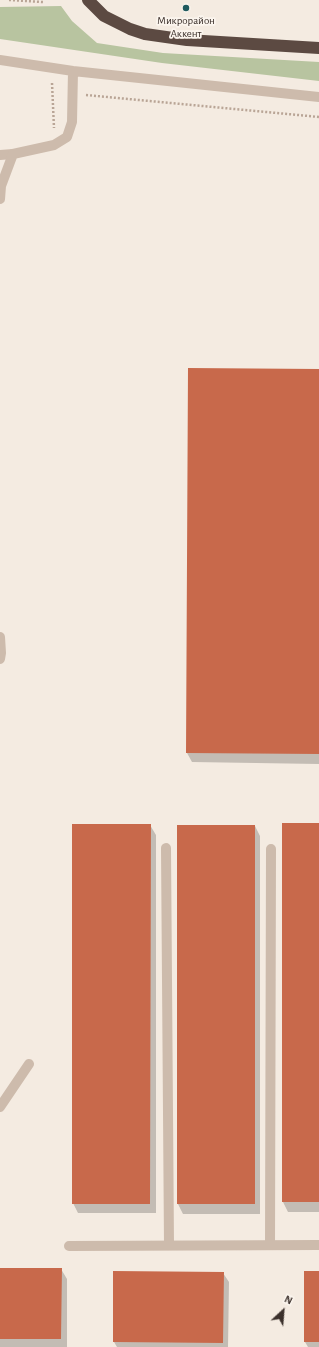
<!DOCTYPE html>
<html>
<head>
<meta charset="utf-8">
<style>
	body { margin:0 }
	#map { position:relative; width:319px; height:1347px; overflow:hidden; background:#f4ebe1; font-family:"Alegreya Sans",sans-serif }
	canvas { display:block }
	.north { position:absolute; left:263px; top:1291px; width:40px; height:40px; -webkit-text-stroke:3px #fbf5ee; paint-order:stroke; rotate:26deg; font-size:11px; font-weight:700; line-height:16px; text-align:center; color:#3b302b }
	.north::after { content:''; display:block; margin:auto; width:14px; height:18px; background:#3b302b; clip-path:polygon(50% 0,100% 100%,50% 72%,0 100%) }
</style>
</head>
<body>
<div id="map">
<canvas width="319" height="1347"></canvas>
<div class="north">N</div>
</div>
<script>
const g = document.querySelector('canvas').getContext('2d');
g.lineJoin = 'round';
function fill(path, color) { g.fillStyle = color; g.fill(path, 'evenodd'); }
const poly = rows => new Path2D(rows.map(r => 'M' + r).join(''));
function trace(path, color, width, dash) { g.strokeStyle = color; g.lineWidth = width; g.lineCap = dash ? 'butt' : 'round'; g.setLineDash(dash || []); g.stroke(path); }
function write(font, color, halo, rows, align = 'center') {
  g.font = font + ' "Alegreya Sans",sans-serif'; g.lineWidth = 3.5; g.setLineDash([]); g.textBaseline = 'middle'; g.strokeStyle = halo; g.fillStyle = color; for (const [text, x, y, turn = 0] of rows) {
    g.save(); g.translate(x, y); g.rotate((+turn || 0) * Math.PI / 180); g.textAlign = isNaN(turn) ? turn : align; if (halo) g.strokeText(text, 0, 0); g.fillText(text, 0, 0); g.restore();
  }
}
fill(poly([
	[61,6,72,21,97,43,163,53,319,62,319,81,162,63,0,39,0,7]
]), '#b8c4a0');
fill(poly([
	[319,370,319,764,192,762,187,753],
	[283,824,319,824,319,1212,288,1212,283,1202],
	[150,825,156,835,156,1213,78,1213,73,1203],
	[255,826,260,836,260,1214,183,1214,178,1204],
	[0,1269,61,1269,67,1279,67,1347,0,1347],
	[319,1272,319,1347,308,1347,305,1342],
	[223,1273,229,1282,228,1347,117,1347,114,1342]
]), '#0003');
fill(poly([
	[188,368,319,369,319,754,186,753],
	[282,823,319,823,319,1202,282,1202],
	[72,824,151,824,150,1204,72,1204],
	[177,825,255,825,255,1204,177,1204],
	[0,1268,62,1268,61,1339,0,1339],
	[113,1271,224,1272,223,1343,113,1342],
	[304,1271,319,1271,319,1342,304,1342]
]), '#c8694b');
trace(poly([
	[9,0,43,2],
	[52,83,54,128],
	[86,95,319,117]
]), '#b9a596', 2.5, [2, 2]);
trace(poly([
	[0,155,13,154],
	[166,848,169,1245],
	[270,1245,271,849],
	[69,1246,319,1245]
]), '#cdbbac', 10);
trace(poly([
	[0,60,73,71,319,97],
	[0,199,1,186,13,154,54,145,67,137,72,122,73,71],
	[0,637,1,653,0,659],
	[0,1107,29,1064]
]), '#cdbbac', 10);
trace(poly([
	[88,0,104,16,130,29,145,34,187,40,319,48]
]), '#5c4a42', 12);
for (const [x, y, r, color] of [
	[186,8,4,"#1f5a5e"]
]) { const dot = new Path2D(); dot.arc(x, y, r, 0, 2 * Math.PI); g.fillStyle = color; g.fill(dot); trace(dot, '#fbf5ee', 1.5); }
write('11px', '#3b302b', '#fbf5ee', [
	["Микрорайон",186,21],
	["Аккент",186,34]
]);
</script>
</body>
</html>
